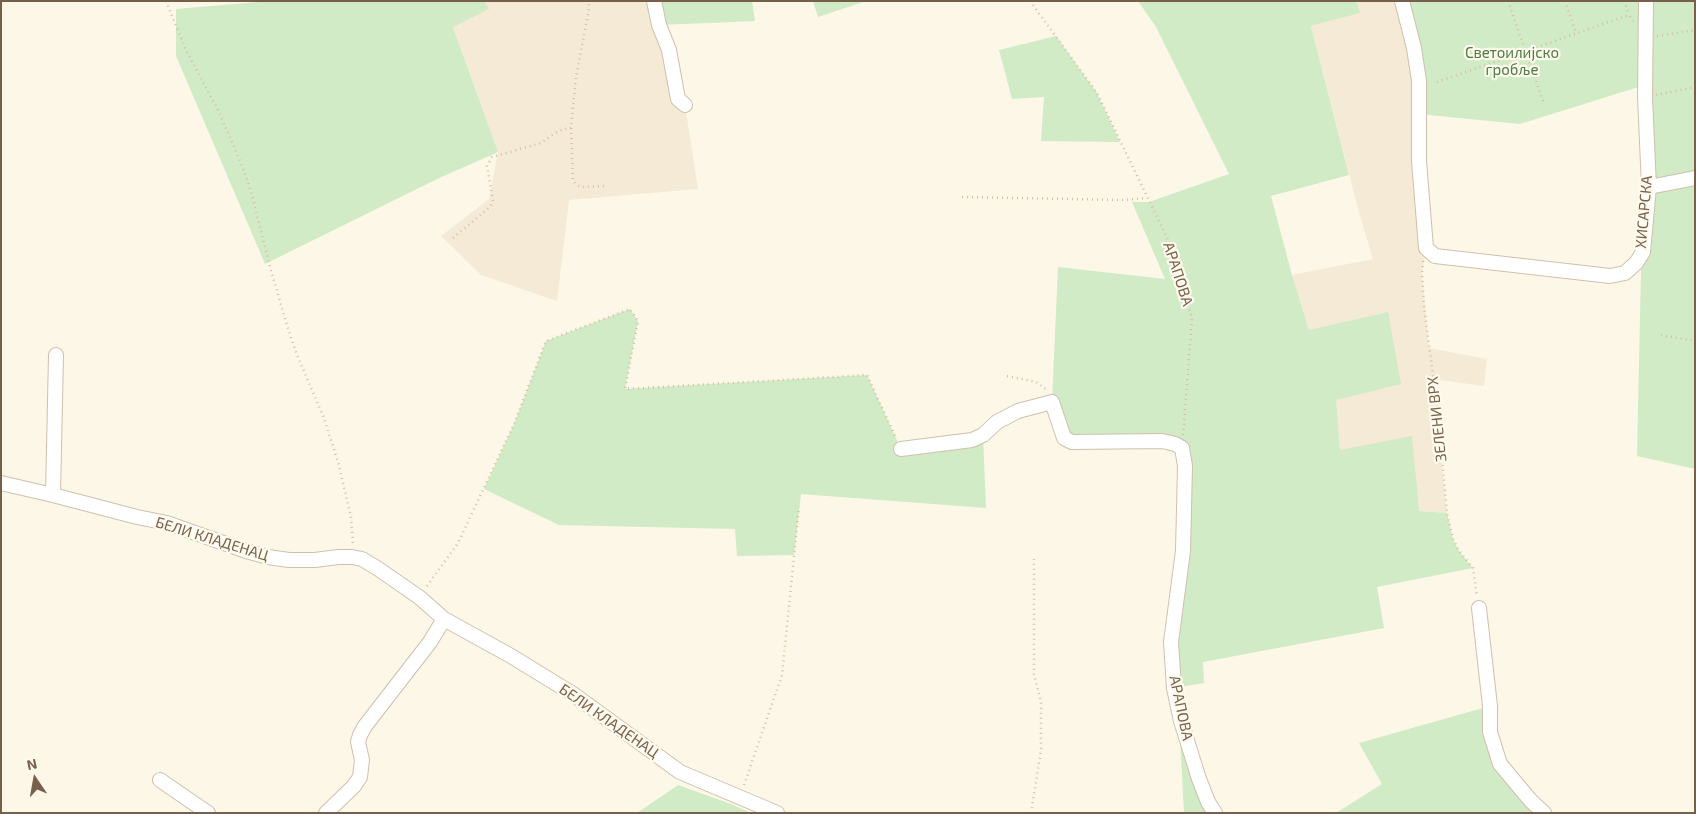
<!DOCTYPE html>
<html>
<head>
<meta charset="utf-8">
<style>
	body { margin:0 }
	#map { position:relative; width:1696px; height:814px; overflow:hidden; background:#fdf7e7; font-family:"Exo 2",sans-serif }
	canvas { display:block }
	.frame { position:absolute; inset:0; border:2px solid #77604b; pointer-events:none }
	.north { position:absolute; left:10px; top:754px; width:50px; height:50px; -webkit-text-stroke:4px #fffaee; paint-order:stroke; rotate:348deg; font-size:14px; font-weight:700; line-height:20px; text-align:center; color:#77604b }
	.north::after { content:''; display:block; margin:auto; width:18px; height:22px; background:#77604b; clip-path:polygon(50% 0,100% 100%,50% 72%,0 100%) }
</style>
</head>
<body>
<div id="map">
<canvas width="1696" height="814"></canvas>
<div class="frame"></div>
<div class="north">N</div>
</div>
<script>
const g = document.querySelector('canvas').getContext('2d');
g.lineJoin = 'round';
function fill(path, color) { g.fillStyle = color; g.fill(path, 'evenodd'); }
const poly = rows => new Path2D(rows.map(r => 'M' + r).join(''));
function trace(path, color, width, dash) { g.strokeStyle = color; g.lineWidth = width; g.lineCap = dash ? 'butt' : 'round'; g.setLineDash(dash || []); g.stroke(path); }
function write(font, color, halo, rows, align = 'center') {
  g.font = font + ' "Exo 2",sans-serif'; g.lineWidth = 4.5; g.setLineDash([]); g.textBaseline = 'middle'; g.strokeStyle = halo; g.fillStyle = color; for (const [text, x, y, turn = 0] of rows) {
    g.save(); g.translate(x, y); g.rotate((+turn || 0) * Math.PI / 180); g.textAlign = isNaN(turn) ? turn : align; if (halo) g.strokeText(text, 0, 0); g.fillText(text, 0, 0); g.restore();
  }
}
fill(poly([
	[484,1,654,1,685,105,698,189,569,200,557,301,481,275,441,236,489,199,498,152,453,26,488,9],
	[1356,1,1402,1,1414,48,1426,248,1422,273,1429,348,1487,359,1484,386,1433,379,1447,513,1419,511,1340,450,1335,400,1309,330,1292,275,1373,259,1360,216,1311,26,1359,13]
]), '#f5ead6');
fill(poly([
	[270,1,484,1,489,9,453,27,498,152,437,179,265,264,176,56,176,9],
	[654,1,752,1,755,21,659,25],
	[813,1,866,1,818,17],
	[1138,1,1356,1,1360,13,1311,26,1349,175,1271,196,1292,275,1309,330,1388,312,1401,384,1336,400,1340,450,1412,436,1419,511,1447,513,1453,539,1459,551,1473,568,1377,587,1384,628,1203,662,1204,683,1174,688,1208,802,1207,813,1184,813,1180,738,1174,688,1182,448,1072,442,1052,402,1058,267,1165,279,1132,202,1149,202,1229,174,1156,27],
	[1402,1,1695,1,1695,469,1637,456,1645,85,1520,124,1419,114],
	[1056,36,1097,93,1120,142,1041,141,1044,97,1012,99,999,50],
	[630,309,638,321,625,389,867,375,901,449,983,435,986,508,801,494,794,555,737,556,735,529,559,525,484,489,514,424,546,341],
	[1490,706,1500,764,1544,813,1336,813,1382,784,1359,743],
	[678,785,731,804,751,813,637,813]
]), '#d0ebc5');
const minor = poly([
	[654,1,659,25,669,50,678,99,685,105],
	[1402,1,1414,48,1419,81,1419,161,1426,248,1435,256,1610,276,1625,273,1636,263,1643,252,1649,187,1645,97,1646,1],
	[1649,187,1695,178],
	[901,449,972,440,983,435,997,422,1018,411,1052,402,1064,438,1072,442,1162,441,1175,444,1182,448,1185,466,1183,551,1171,642,1174,688,1181,721,1199,779,1208,802,1215,813],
	[1,483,53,495,137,517,167,523,246,551,268,557,289,560,315,560,338,557,352,557,362,559,377,568,419,597,444,619,511,656,573,694,680,772,777,813],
	[53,495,56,355],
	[1479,608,1490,706,1490,732,1500,764,1531,801,1544,813],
	[160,780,208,813],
	[326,813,354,786,360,777,362,760,358,742,360,735,365,726,430,642,444,619]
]);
trace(minor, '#cfc0ad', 16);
trace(poly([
	[166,1,186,50,219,112,243,168,252,195,270,267,289,332,297,355,324,418,338,462,351,517,353,545],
	[1030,1,1097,93,1173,250,1192,319,1183,435],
	[1508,1,1544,104],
	[1565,1,1576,33],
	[1624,1,1629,15],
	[1657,36,1695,30],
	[1437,82,1629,15,1633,21],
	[1656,95,1695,87],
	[571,128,573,181,577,185,581,187,605,186],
	[962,197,1123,200,1146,198],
	[453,238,490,207,493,201,487,166,492,157,541,143,555,133,564,129,571,128,576,77,589,9,589,1],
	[1423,261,1422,273,1424,307,1438,413,1447,513,1453,539,1459,551,1473,568,1477,597],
	[1661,335,1695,341],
	[1007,376,1036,382,1047,390],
	[427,586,458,543,514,424,546,341,630,309,638,321,625,389,867,375,896,438],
	[744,785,782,675,799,507],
	[1031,813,1041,750,1041,702,1034,675,1034,559]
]), '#d8bda1', 2.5, [1, 4]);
trace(minor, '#fff', 14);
write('15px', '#4c7d42', '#fffaee', [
	["Светоилијско",1512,53],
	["гробље",1512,70]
]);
write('15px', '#77604b', '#fffaee', [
	["ХИСАРСКА",1644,212,-85],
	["АРАПОВА",1178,274,72],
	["ЗЕЛЕНИ ВРХ",1437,419,-96],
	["БЕЛИ КЛАДЕНАЦ",212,539,17],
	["АРАПОВА",1181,708,78],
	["БЕЛИ КЛАДЕНАЦ",609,721,35]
]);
</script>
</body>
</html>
